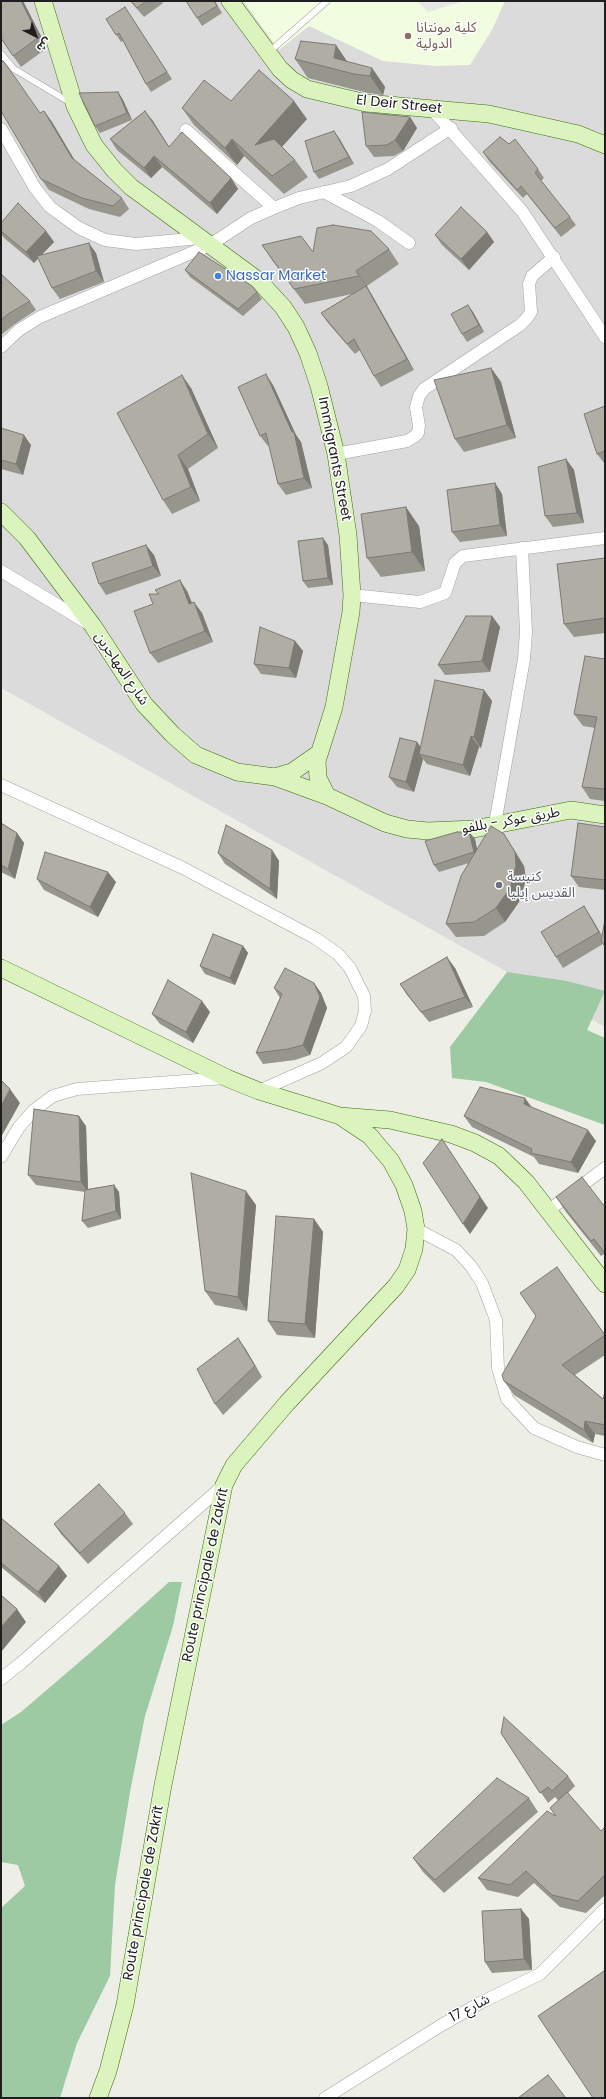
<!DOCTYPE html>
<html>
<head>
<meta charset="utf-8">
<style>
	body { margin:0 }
	#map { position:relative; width:606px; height:2099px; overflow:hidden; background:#edeee5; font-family:Poppins,"Noto Sans Arabic",sans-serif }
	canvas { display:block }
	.frame { position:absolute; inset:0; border:2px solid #1e1e1e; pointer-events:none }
	.north { position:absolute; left:16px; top:16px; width:40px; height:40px; -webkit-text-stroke:3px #fff; paint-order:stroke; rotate:138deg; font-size:11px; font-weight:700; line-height:16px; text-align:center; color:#1e1e1e }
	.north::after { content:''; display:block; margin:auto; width:14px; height:18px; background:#1e1e1e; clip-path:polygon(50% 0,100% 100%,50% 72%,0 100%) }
</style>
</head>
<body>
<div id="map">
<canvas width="606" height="2099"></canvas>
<div class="frame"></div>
<div class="north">ش</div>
</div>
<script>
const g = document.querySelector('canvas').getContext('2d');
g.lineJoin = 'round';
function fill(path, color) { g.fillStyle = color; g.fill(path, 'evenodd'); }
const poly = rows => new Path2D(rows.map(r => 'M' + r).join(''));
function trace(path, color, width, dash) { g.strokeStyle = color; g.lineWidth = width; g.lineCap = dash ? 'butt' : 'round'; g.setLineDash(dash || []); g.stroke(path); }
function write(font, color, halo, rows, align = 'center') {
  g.font = font + ' Poppins,"Noto Sans Arabic",sans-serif'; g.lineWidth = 3; g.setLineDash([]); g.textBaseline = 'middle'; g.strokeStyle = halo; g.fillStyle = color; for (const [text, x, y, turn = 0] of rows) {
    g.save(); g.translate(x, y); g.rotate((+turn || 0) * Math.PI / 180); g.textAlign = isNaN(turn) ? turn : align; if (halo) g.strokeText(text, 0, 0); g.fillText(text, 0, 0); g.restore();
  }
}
fill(poly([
	[1,1,605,1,605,1027,1,688]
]), '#dcdbdb');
fill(poly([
	[243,1,505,1,492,30,470,65,436,66,383,61,309,26,279,50]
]), '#f1fce0');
fill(poly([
	[507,972,567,981,605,991,587,1030,605,1038,605,1125,486,1082,452,1078,450,1047],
	[169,1582,182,1582,173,1626,145,1716,130,1792,115,1885,110,1976,77,2043,60,2098,1,2098,1,1908,25,1886,18,1865,1,1862,1,1725,21,1712,98,1646]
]), '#9dcaa2');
fill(poly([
	[417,1,464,1,428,12]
]), '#e6e6e6');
const lane = poly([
	[269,52,327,1],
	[1,54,14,69,71,103]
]);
const street = poly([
	[432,109,522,211,605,337],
	[1,129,35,188,50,207,79,228,105,240,136,244,200,238],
	[186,130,274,208],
	[324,192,378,221,409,243],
	[1,347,19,330,40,317,210,245,251,218,274,208,299,198,351,186,388,169,451,128],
	[336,454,407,441,415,436,418,433,419,426,416,407,419,396,424,389,520,325,527,318,531,312,529,284,532,276,554,257],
	[1,571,89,624],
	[352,595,420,602,445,593,455,563,463,556,605,538],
	[1,785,183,868,315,938,338,954,350,968,364,996,365,1011,361,1026,346,1047,322,1063,259,1091],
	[495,824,524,659,526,632,522,548],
	[1,1157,19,1127,34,1110,53,1096,77,1089,225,1078],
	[549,1210,605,1168],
	[416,1229,456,1250,471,1266,482,1283,496,1320,498,1368,507,1399,534,1428,577,1447,605,1455],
	[1,1679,21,1663,224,1485],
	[325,2098,440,2026,480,2003,540,1974,605,1909]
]);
const secondary = poly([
	[43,1,75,106,94,145,114,170,131,187,259,281,283,307,296,327,308,353,319,386,336,454,348,535,352,595,351,612,334,707,317,761,318,778,327,796],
	[230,1,280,69,292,80,307,89,366,103,489,114,578,134,605,145],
	[1,512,27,538,93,626,144,704,173,735,196,755,237,772,275,777,327,796,385,823,407,829,428,831,474,829,571,810,605,815],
	[275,777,292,772,318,754],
	[1,968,227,1078,259,1091,340,1116,390,1120,451,1134,475,1143,499,1156,526,1182,605,1284],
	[98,2098,108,2071,125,2005,163,1785,224,1485,234,1465,287,1403,396,1286,407,1270,414,1249,416,1229,413,1211,404,1185,391,1161,370,1136,340,1116]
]);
trace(lane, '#a2a2a2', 7);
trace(street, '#a2a2a2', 13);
trace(secondary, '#3c6c0e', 18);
trace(lane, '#fff', 6);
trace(street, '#fff', 12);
trace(secondary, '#dbf4bd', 17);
fill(poly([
	[23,1,47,48,21,67,1,39],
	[130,1,162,1,163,3,144,17],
	[215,1,222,13,202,26,197,18],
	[130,15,172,79,151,92,146,84,123,41,121,42,106,19],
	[295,59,372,68,385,87,383,95,368,93,308,78],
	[118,92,123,100,132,120,100,133,95,126],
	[231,101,307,119,282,147,295,160,308,177,284,194,244,156,237,165,194,125,182,108],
	[44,111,52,122,74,160,122,198,129,209,120,217,89,209,49,190,41,179,40,113],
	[145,111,169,147,231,178,238,189,217,214,162,167,151,178,117,150,110,139],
	[410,117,417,128,403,151,394,156,374,157,366,146],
	[339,138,354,164,319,179,314,172],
	[483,152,538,169,544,178,541,181,570,217,576,225,561,237,527,194,523,198,489,161],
	[1,223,46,231,54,242,41,255,96,253,104,282,60,299,52,288,38,258,34,263,4,238,1,233],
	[487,232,494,242,469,270,442,245,435,235],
	[262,245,313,252,389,249,399,264,367,286,414,370,381,387,374,376,360,350,355,354,328,323,321,313,352,294,305,304,272,260],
	[185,270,257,292,262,299,243,316,190,277],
	[1,274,30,301,36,310,15,324,1,335],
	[473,312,484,332,467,342,462,334],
	[491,368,501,382,516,438,464,452,455,439],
	[273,385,296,435,301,442,312,488,286,495,278,484,269,445,268,446,260,436],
	[191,388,218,448,188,469,200,501,172,514,163,500],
	[605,406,605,464,597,454],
	[1,428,31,445,23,475,1,469],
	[566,459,574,470,584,523,553,527,545,516],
	[495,483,502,494,507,536,460,542,452,532],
	[419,526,425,571,381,577,367,558],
	[328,545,333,585,308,588,303,581],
	[154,555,161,576,106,595,99,584],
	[605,558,605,633,574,637,564,624],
	[155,590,187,591,192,603,202,613,213,642,158,663,150,653,153,604,158,594],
	[492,616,500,627,490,672,445,675,438,665],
	[295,641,303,651,296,678,261,674,254,664],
	[605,659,605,801,590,799,582,787,595,728,583,726,574,714],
	[484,690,492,701,481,748,479,747,470,776,427,764,423,759,414,792,397,787,389,777,417,742,421,747],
	[1,823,17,833,24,843,15,879,1,872],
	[605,827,605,890,579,887,571,876],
	[469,832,475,839,477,849,513,848,524,866,526,880,519,902,505,922,484,936,456,937,446,924,469,863,439,872,434,865],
	[272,850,279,861,277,899,225,864,218,853],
	[37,879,116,882,98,917,44,890],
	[591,917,602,936,605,920,605,947,603,944,563,968,556,957],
	[243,946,248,953,235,985,205,974,200,966],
	[455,968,473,1007,429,1022,407,995,400,984],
	[314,983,321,993,327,1008,310,1055,295,1060,263,1064,256,1053,280,998,274,988],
	[210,1012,193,1043,160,1024,152,1014],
	[531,1107,596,1141,578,1173,539,1164,534,1157,472,1127,464,1116],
	[86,1126,88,1189,114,1185,119,1192,121,1219,88,1228,82,1221,85,1192,36,1185,28,1175],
	[556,1197,605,1207,605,1255,604,1254,601,1256,566,1212],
	[256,1205,247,1311,215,1305,205,1291],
	[314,1219,323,1232,315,1338,277,1335,268,1321],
	[557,1267,605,1336,605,1355,575,1375,603,1399,605,1392,605,1436,595,1434,593,1443,514,1395,504,1381,536,1316],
	[245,1348,262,1377,223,1415,215,1404],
	[125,1513,133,1524,88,1564,61,1534,54,1524],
	[1,1518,59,1566,67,1576,45,1603,1,1567],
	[501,1733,568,1776,575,1786,568,1793,601,1831,605,1827,605,1895,586,1913,560,1907,534,1883,518,1897,487,1890,478,1878,556,1816,558,1800,555,1797,548,1803],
	[529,1798,538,1812,444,1893,423,1872,413,1858],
	[521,1909,529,1919,532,1970,492,1973,485,1962]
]), '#97968d');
fill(poly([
	[21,1,23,1,47,48,39,37],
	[336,45,349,64,334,58],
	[372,68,385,87,383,95,370,76],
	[118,92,123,100,132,120,127,113],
	[294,101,307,119,267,163,255,145],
	[44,111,52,122,80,169,72,158],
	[145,111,153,121,176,158,169,147],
	[410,117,417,128,403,151,395,140],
	[334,131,339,138,354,164,349,157],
	[232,139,244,156,237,165,225,148],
	[154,156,162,167,151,178,144,168],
	[231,178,238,189,217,214,210,203],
	[46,231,54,242,34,263,26,252],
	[487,232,494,242,469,270,461,259],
	[89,243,96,253,104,282,96,271],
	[356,271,367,286,370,290,359,276],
	[366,286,373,297,414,370,407,359],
	[468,305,473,312,484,332,479,325],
	[491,368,501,382,516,438,507,425],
	[266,374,273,385,296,435,301,442,312,488,304,478,292,432],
	[182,375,191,388,218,448,208,434],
	[24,435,31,445,23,475,16,464],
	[178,455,188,469,200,501,191,487],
	[566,459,574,470,584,523,577,513],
	[495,483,502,494,507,536,500,525],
	[406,507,419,526,425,571,412,552],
	[323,538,328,545,333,585,328,578],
	[146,545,154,555,161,576,153,566],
	[180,580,187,591,197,615,189,604],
	[194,602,202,613,213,642,205,631],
	[492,616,500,627,490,672,482,661],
	[295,641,303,651,296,678,289,668],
	[484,690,492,701,481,748,474,737],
	[471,736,479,747,470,776,463,765],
	[417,742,424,753,419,754,423,759,414,792,406,782],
	[469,832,475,839,479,860,474,852],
	[17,833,24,843,15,879,8,869],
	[504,834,524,866,526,880,519,902,505,922,496,908],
	[272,850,279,861,277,899,270,889],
	[108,872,116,882,98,917,90,907],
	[584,906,591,917,605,941,599,932],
	[243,946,248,953,235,985,230,978],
	[447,957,455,968,473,1007,465,997],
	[314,983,321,993,327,1008,310,1055,303,1045],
	[202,1001,210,1012,193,1043,186,1032],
	[10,1089,20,1103,1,1137,1,1106],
	[525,1098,533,1109,524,1104],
	[79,1116,86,1126,88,1192,81,1182],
	[588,1130,596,1141,578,1173,571,1162],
	[449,1150,488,1208,470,1234,463,1224],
	[114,1185,119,1192,121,1219,116,1211],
	[246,1191,256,1205,247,1311,238,1297],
	[314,1219,323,1232,315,1338,305,1324],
	[238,1338,245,1348,262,1377,255,1366],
	[585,1421,595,1434,593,1443,584,1430],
	[59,1566,67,1576,45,1603,38,1592],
	[17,1609,26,1622,1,1652,1,1627],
	[521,1909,529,1919,532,1970,524,1959]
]), '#7b7a73');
const building = poly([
	[1,1,21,1,39,37,13,56,1,38,1,1],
	[131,1,146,1,137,8,131,1],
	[186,1,214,1,217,6,197,18,186,1],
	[125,7,167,72,146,84,119,33,116,35,106,19,125,7],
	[301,41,336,45,334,58,372,68,370,76,354,74,295,59,301,41],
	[3,61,5,63,40,113,44,111,72,158,122,198,113,206,82,198,41,179,1,111,1,62,3,61],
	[259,70,294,101,255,145,274,139,295,160,272,176,232,139,225,148,182,108,204,80,231,101,259,70],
	[118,92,127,113,95,126,79,93,118,92],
	[145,111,169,147,182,132,231,178,210,203,154,156,144,168,110,139,145,111],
	[362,112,410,117,395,140,387,145,366,146,362,112],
	[334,131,349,157,314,172,305,141,334,131],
	[500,137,509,144,515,139,538,169,535,173,570,217,555,228,521,186,517,190,483,152,500,137],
	[18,203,46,231,26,252,1,231,1,223,18,203],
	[461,207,487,232,461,259,435,235,461,207],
	[333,225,371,231,389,249,356,271,359,276,294,289,262,245,301,236,313,252,317,228,333,225],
	[89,243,96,271,52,288,37,256,89,243],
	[199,252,252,286,257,292,238,309,185,270,199,252],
	[1,274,30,301,8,314,1,320,1,274],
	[366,286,407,359,374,376,354,339,347,344,321,313,366,286],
	[468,305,479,325,462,334,451,314,468,305],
	[491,368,507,425,455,439,434,380,491,368],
	[266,374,292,432,294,432,304,478,278,484,266,433,260,436,238,387,266,374],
	[182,375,208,434,178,455,191,487,163,500,117,413,182,375],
	[605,406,605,451,597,454,584,414,605,406],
	[1,428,24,435,16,464,1,460,1,428],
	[566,459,577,513,545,516,538,467,566,459],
	[495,483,500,525,452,532,447,490,495,483],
	[406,507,412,552,367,558,361,514,406,507],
	[323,538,328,578,303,581,298,541,323,538],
	[146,545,153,566,99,584,92,563,146,545],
	[605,558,605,618,564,624,557,564,605,558],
	[180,580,189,604,194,602,205,631,150,653,134,611,153,604,149,594,159,594,155,590,180,580],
	[466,616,492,616,482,661,438,665,466,616],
	[260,627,295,641,289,668,254,664,260,627],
	[585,656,605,659,605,789,582,787,597,717,574,714,585,656],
	[435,680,484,690,474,737,471,736,463,765,419,754,435,680],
	[400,738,417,742,406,782,389,777,400,738],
	[1,823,17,833,8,869,1,865,1,823],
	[578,823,605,827,605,880,571,876,578,823],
	[226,825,272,850,270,889,218,853,226,825],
	[491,826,504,834,515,852,516,866,510,888,496,908,474,922,446,924,461,876,491,826],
	[457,832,469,832,474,852,434,865,425,841,457,832],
	[45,852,108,872,90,907,37,879,45,852],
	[584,906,599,932,556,957,541,932,584,906],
	[605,920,605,946,601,941,605,920],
	[213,934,243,946,230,978,200,966,213,934],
	[447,957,465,997,421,1012,400,984,447,957],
	[285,968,314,983,320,997,303,1045,288,1049,256,1053,282,994,274,988,285,968],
	[168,980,202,1001,186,1032,152,1014,168,980],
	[1,1080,10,1089,1,1106,1,1080],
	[480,1087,525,1098,524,1104,588,1130,571,1162,531,1153,532,1149,464,1116,480,1087],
	[34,1109,79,1116,81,1182,28,1175,34,1109],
	[442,1139,480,1197,463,1224,423,1163,442,1139],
	[191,1173,246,1191,238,1297,205,1291,191,1173],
	[582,1177,605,1207,605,1253,594,1239,591,1241,556,1197,582,1177],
	[114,1185,116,1211,82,1221,85,1190,114,1185],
	[276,1216,314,1219,305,1324,268,1321,276,1216],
	[557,1267,605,1335,562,1365,603,1399,605,1392,605,1425,585,1421,584,1430,504,1381,502,1375,536,1316,520,1293,557,1267],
	[238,1338,255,1366,215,1404,197,1369,238,1338],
	[99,1484,125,1513,80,1553,54,1524,99,1484],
	[1,1518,59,1566,38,1592,1,1563,1,1518],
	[1,1595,17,1609,1,1627,1,1595],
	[504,1717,568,1776,552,1791,548,1787,540,1793,501,1733,504,1717],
	[497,1778,529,1798,435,1880,413,1858,497,1778],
	[567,1792,601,1831,605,1827,605,1875,578,1901,552,1895,526,1871,510,1885,478,1878,547,1811,556,1816,550,1808,567,1792],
	[521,1909,524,1959,485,1962,482,1911,521,1909],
	[604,1971,605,1973,605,2098,593,2098,538,2016,604,1971],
	[548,2075,566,2098,518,2098,548,2075]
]);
fill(building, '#b0aea4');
trace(building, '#7b7a73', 1);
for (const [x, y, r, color] of [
	[408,36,4,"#8d6e63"],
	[218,276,4,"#3f7fe0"],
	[499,885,4,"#6b7280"]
]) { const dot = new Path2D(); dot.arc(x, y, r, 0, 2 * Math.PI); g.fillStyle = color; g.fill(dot); trace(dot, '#fff', 1.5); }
write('14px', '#785e54', '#fff', [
	["كلية مونتانا",416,28],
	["الدولية",416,44]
], 'left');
write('14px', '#1e1e1e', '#fff', [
	["El Deir Street",399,105,6],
	["Immigrants Street",334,459,79],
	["شارع المهاجرين",121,669,56],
	["طريق عوكر - بللفو",511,821,-10],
	["Route principale de Zakrît",206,1575,-78],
	["Route principale de Zakrît",144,1893,-80],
	["شارع 17",470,2009,-28]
]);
write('14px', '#366cbe', '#fff', [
	["Nassar Market",226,276]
], 'left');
write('14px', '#5b616d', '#fff', [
	["كنيسة",507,877],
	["القديس إيليا",507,893]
], 'left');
</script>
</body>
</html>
